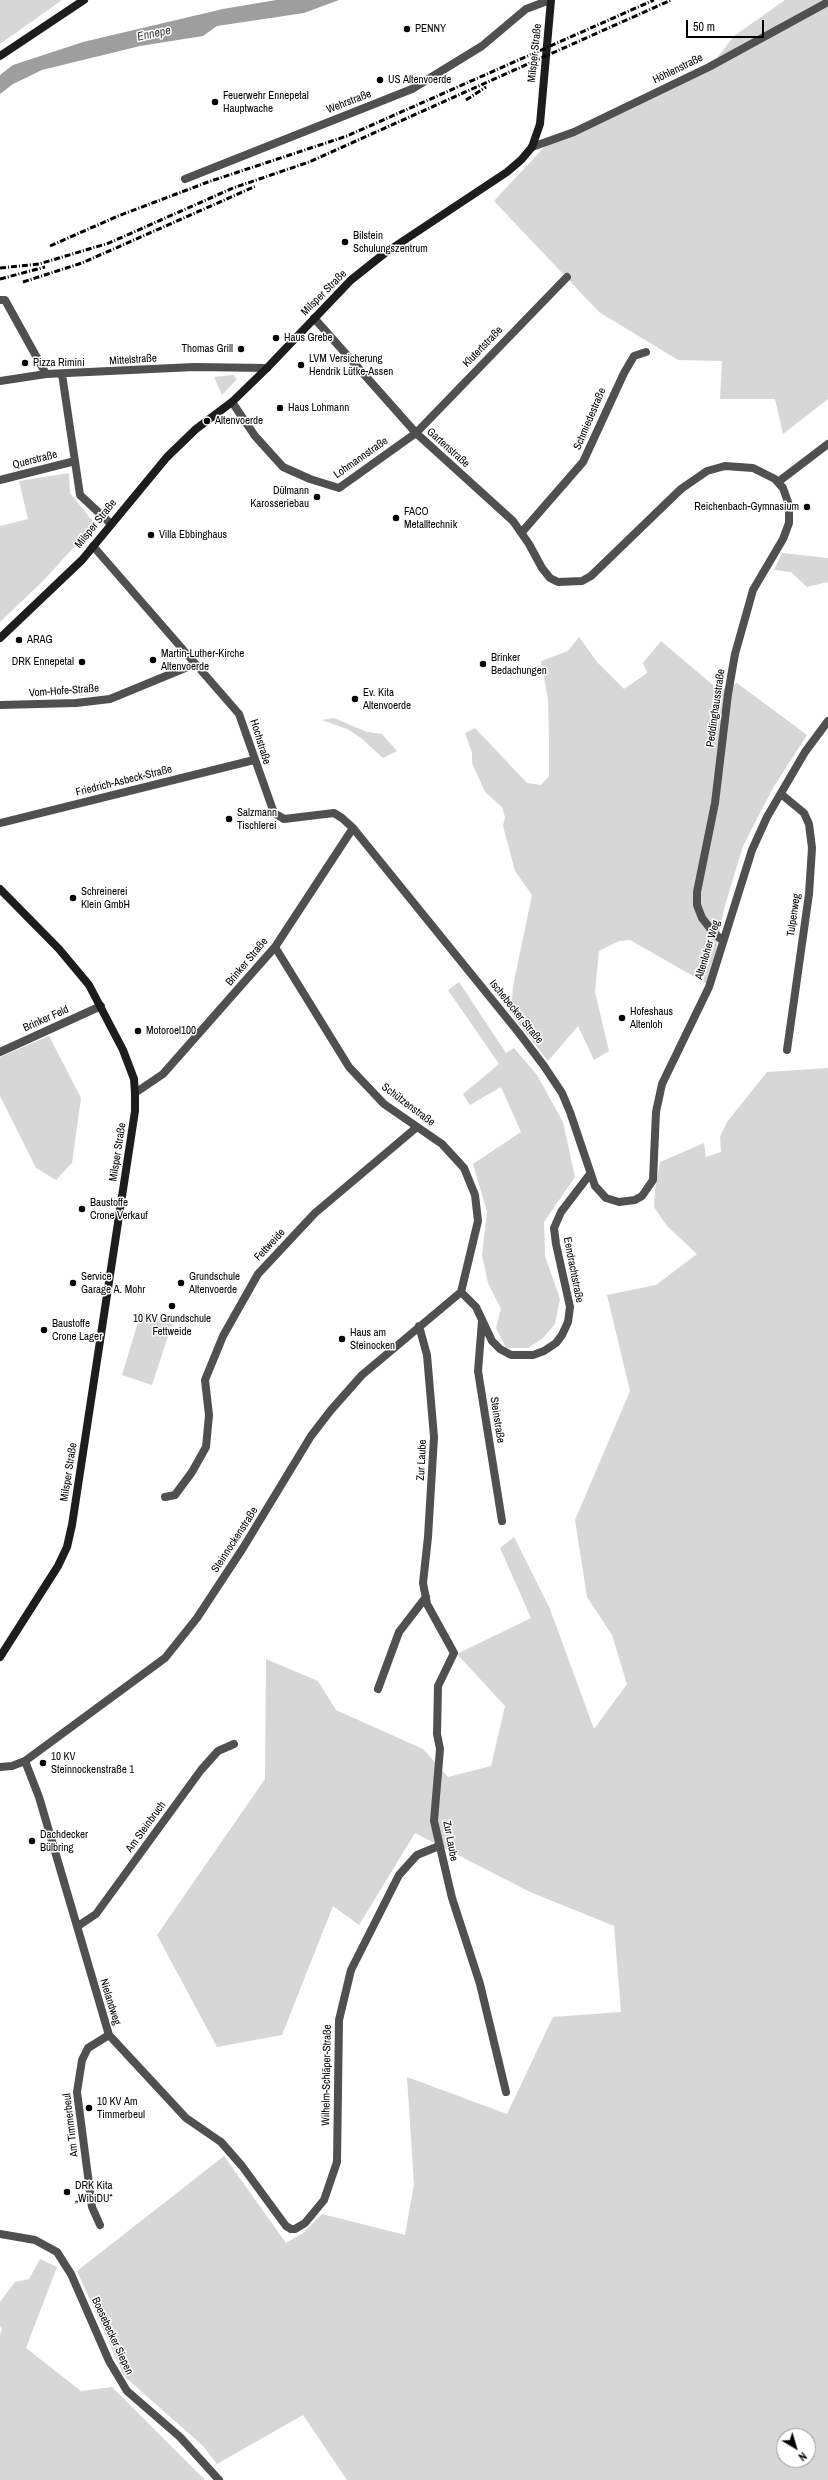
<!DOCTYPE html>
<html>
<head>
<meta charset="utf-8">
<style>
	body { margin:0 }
	#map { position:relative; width:828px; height:2480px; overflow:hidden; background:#fff; font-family:"Archivo Narrow",sans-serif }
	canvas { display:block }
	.north { position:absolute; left:776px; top:2428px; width:40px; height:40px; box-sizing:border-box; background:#fff; border:1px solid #999; border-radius:50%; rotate:142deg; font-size:11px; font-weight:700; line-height:16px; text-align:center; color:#000 }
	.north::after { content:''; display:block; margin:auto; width:14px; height:18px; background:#000; clip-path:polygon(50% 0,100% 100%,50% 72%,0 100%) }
	.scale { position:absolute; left:686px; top:20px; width:78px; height:18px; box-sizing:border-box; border:2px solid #000; border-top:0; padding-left:5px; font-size:12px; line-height:14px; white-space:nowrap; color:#000; -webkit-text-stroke:3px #fff; paint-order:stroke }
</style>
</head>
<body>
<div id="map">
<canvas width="828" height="2480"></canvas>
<div class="north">N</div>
<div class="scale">50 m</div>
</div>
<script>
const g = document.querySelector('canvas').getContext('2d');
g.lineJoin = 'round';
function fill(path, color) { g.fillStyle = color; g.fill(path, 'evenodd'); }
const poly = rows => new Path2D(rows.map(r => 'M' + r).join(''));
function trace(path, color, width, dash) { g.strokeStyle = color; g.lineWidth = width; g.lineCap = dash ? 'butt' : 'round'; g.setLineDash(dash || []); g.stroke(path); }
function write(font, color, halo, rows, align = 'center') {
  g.font = font + ' "Archivo Narrow",sans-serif'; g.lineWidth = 3; g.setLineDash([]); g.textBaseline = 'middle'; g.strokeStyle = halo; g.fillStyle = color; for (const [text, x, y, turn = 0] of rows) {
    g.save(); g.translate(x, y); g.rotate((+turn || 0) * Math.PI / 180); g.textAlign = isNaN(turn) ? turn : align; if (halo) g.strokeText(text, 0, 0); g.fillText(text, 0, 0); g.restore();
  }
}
fill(poly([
	[0,0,62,0,0,44],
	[785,0,828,0,828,399,783,434,775,399,720,399,722,361,678,360,599,312,494,201,547,144,711,66,734,36],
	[233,375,237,379,222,395,214,377],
	[69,473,70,493,95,524,43,581,0,622,0,526,28,519,19,481],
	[782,553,828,558,828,582,807,587,791,572,774,570],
	[579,637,597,662,624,689,647,673,643,663,661,641,720,691,737,683,807,735,773,788,743,846,724,909,714,962,707,984,630,940,619,941,599,951,595,992,609,1051,594,1060,578,1026,548,1061,511,1014,513,986,532,895,515,871,503,826,505,817,502,807,485,792,472,763,472,753,465,733,475,728,527,783,541,785,549,776,549,740,548,699,541,661,568,651],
	[334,718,367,732,382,734,397,751,383,758,361,738,347,729,322,720],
	[459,982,506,1053,514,1048,537,1075,563,1122,575,1177,544,1222,545,1256,560,1299,555,1324,543,1338,528,1348,506,1348,496,1328,501,1309,488,1283,482,1255,487,1212,473,1164,521,1132,501,1087,470,1105,463,1094,499,1064,448,990],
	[49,1036,81,1098,72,1163,56,1180,36,1168,0,1096,0,1057],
	[828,1068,828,2480,347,2480,303,2415,217,2464,203,2446,124,2376,77,2271,224,2156,286,2243,303,2233,322,2214,405,2235,414,2184,407,2077,507,2114,553,2017,621,2012,614,1926,530,1892,415,1833,359,1925,333,1906,282,2035,217,2047,157,1935,265,1779,266,1659,318,1681,336,1710,423,1749,448,1777,491,1766,505,1706,457,1654,531,1618,500,1548,514,1537,550,1609,594,1729,627,1684,612,1635,587,1597,575,1520,630,1391,607,1295,656,1285,697,1254,667,1226,654,1207,655,1190,660,1162,704,1143,706,1157,721,1152,720,1137,727,1122,767,1072],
	[784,2436,808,2436,808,2460,784,2460],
	[141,1312,172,1324,152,1385,122,1375],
	[40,2259,57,2267,26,2348,81,2391,112,2387,205,2480,0,2480,0,2334,2,2329,0,2326,0,2302,15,2282,29,2279]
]), '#d7d7d7');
fill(poly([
	[276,0,339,0,304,13,217,26,203,36,140,46,42,70,13,84,0,94,0,75,13,65,83,42,223,9]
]), '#9e9e9e');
trace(poly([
	[532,147,574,132,709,67,828,2],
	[185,179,412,89,482,46,526,9,550,0],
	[0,300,5,300,46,374],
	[314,318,416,433,513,521,529,544,542,568,550,578,558,582,582,581,591,576,681,489,707,471,725,466,753,468,775,479,783,488,789,505,789,523,783,539,753,590,735,654,728,694,715,803,697,892,697,905,702,918,713,932,723,941],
	[62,374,80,495,111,524],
	[0,381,46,374,194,367,267,368],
	[232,402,255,436,283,467,310,479,339,488,416,433,567,277],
	[0,480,75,461],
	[778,482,828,444],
	[522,532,583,462,624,373,634,356,646,352],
	[93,546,239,714,274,813,284,819,334,813,342,818,353,828,519,1033,544,1066,562,1093,570,1112,595,1186,606,1198,619,1202,635,1200,642,1196,653,1180,656,1112,662,1084,709,987,752,850,767,817,805,752,828,721],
	[0,705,76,703,110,699,195,664],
	[781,794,804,813,809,824,812,848,809,894,787,1050],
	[0,823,254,760],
	[275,947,349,1067,384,1104,442,1144,464,1168,475,1195,478,1221,461,1292],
	[0,1052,101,1006],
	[135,1093,163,1074,275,947,353,828],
	[461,1292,476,1307,492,1341,500,1349,511,1355,533,1355,544,1351,556,1343,562,1335,568,1322,570,1307,556,1244,554,1228,561,1212,590,1174],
	[482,1321,478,1371,502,1521],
	[419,1326,427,1355,434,1437,428,1537,423,1583,427,1604,454,1653,438,1686,437,1734,440,1749,434,1821,452,1898,480,1984,506,2092],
	[165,1497,175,1495,192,1472,206,1447,209,1415,205,1380,223,1336,258,1274,315,1213,417,1127],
	[378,1689,399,1632,426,1597],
	[25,1761,39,1797,109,2035,186,2118,221,2142,242,2166,286,2226,291,2229,295,2229,305,2223,324,2200,337,2162,339,2020,351,1970,399,1875,417,1855,439,1846],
	[0,1767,12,1766,25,1761,165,1658,197,1618,243,1548,311,1436,331,1410,362,1375,461,1292],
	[78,1926,96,1914,201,1770,218,1751,234,1744],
	[100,2225,92,2207,77,2092,82,2060,88,2048,109,2035],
	[0,2234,35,2240,57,2252,71,2274,109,2361,127,2391,180,2437,219,2480]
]), '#505050', 8);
trace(poly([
	[0,56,84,0],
	[0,638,82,560,167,457,196,429,232,402,267,368,351,280,385,253,507,172,521,160,532,147,540,124,551,0],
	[0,889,59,949,89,985,123,1050,134,1079,135,1093,135,1111,72,1525,67,1547,58,1566,0,1657]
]), '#1d1d1d', 8);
trace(poly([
	[466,100,486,87],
	[50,246,118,216,208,182,347,136,654,0],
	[0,268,39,264,109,243,233,188,309,162,671,0],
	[0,279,45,267],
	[23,282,82,263,256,186]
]), '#000', 3, [6, 2, 1, 2]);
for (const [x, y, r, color] of [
	[407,29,4,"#000"],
	[380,80,4,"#000"],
	[215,102,4,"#000"],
	[345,242,4,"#000"],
	[276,338,4,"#000"],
	[241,349,4,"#000"],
	[25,363,4,"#000"],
	[301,365,4,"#000"],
	[280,408,4,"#000"],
	[207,421,4,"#000"],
	[317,497,4,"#000"],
	[807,507,4,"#000"],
	[396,518,4,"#000"],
	[151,535,4,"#000"],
	[19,640,4,"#000"],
	[153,660,4,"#000"],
	[82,662,4,"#000"],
	[483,664,4,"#000"],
	[355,699,4,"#000"],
	[229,819,4,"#000"],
	[73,898,4,"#000"],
	[622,1018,4,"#000"],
	[138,1031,4,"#000"],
	[82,1209,4,"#000"],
	[73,1283,4,"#000"],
	[181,1283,4,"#000"],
	[172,1306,4,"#000"],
	[44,1330,4,"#000"],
	[342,1339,4,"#000"],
	[43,1763,4,"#000"],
	[32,1841,4,"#000"],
	[89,2108,4,"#000"],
	[67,2192,4,"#000"]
]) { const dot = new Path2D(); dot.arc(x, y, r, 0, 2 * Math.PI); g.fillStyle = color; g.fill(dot); trace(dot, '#fff', 1.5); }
write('11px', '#000', '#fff', [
	["PENNY",415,29],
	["US Altenvoerde",388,80],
	["Feuerwehr Ennepetal",223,96],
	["Hauptwache",223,109],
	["Bilstein",353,236],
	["Schulungszentrum",353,249],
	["Haus Grebe",284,338],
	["Thomas Grill",233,349,"right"],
	["LVM Versicherung",309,359],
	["Hendrik Lütke-Assen",309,372],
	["Pizza Rimini",33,363],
	["Haus Lohmann",288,408],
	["Altenvoerde",215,421],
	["Dülmann",309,491,"right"],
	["Karosseriebau",309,504,"right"],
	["Reichenbach-Gymnasium",799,507,"right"],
	["FACO",404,512],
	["Metalltechnik",404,525],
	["Villa Ebbinghaus",159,535],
	["ARAG",27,640],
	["Martin-Luther-Kirche",161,654],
	["Altenvoerde",161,667],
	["Brinker",491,658],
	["Bedachungen",491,671],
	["DRK Ennepetal",74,662,"right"],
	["Ev. Kita",363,693],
	["Altenvoerde",363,706],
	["Salzmann",237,813],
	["Tischlerei",237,826],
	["Schreinerei",81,892],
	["Klein GmbH",81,905],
	["Hofeshaus",630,1012],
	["Altenloh",630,1025],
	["Motoroel100",146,1031],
	["Baustoffe",90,1203],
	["Crone Verkauf",90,1216],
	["Service",81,1277],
	["Garage A. Mohr",81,1290],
	["Grundschule",189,1277],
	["Altenvoerde",189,1290],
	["10 KV Grundschule",172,1319,"center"],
	["Fettweide",172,1332,"center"],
	["Baustoffe",52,1324],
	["Crone Lager",52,1337],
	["Haus am",350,1333],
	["Steinocken",350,1346],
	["10 KV",51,1757],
	["Steinnockenstraße 1",51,1770],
	["Dachdecker",40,1835],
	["Bülbring",40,1848],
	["10 KV Am",97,2102],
	["Timmerbeul",97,2115],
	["DRK Kita",75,2186],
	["„WibiDU“",75,2199]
], 'left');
write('11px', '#000', '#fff', [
	["Milsper Straße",535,53,-84],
	["Höhlenstraße",678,69,-26],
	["Wehrstraße",349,102,-21],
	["Milsper Straße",324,293,-45],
	["Klutertstraße",483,347,-46],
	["Mittelstraße",133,360,-4],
	["Schmiedestraße",590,419,-67],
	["Gartenstraße",448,448,42],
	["Lohmannstraße",361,458,-35],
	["Querstraße",35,460,-14],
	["Milsper Straße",96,524,-51],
	["Vom-Hofe-Straße",64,691,-4],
	["Peddinghausstraße",716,708,-82],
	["Hochstraße",260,742,73],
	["Friedrich-Asbeck-Straße",124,781,-14],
	["Tulpenweg",794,915,-82],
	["Altenloher Weg",708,950,-73],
	["Brinker Straße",247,962,-50],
	["Ischebecker Straße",516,1012,51],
	["Brinker Feld",46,1019,-24],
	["Schützenstraße",408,1105,37],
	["Milsper Straße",118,1152,-81],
	["Fettweide",270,1245,-47],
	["Eendrachtstraße",573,1270,79],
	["Steinstraße",497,1420,81],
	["Zur Laube",422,1460,-87],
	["Milsper Straße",69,1472,-81],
	["Steinnockenstraße",235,1540,-57],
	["Am Steinbruch",146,1827,-54],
	["Zur Laube",450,1841,79],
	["Nielandweg",110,2002,73],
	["Wilhelm-Schläper-Straße",327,2075,-89],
	["Am Timmerbeul",71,2125,-97],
	["Boesebecker Siepen",112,2336,65]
]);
write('italic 12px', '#3f3f3f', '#fff', [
	["Ennepe",154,34,-12]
]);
</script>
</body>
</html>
